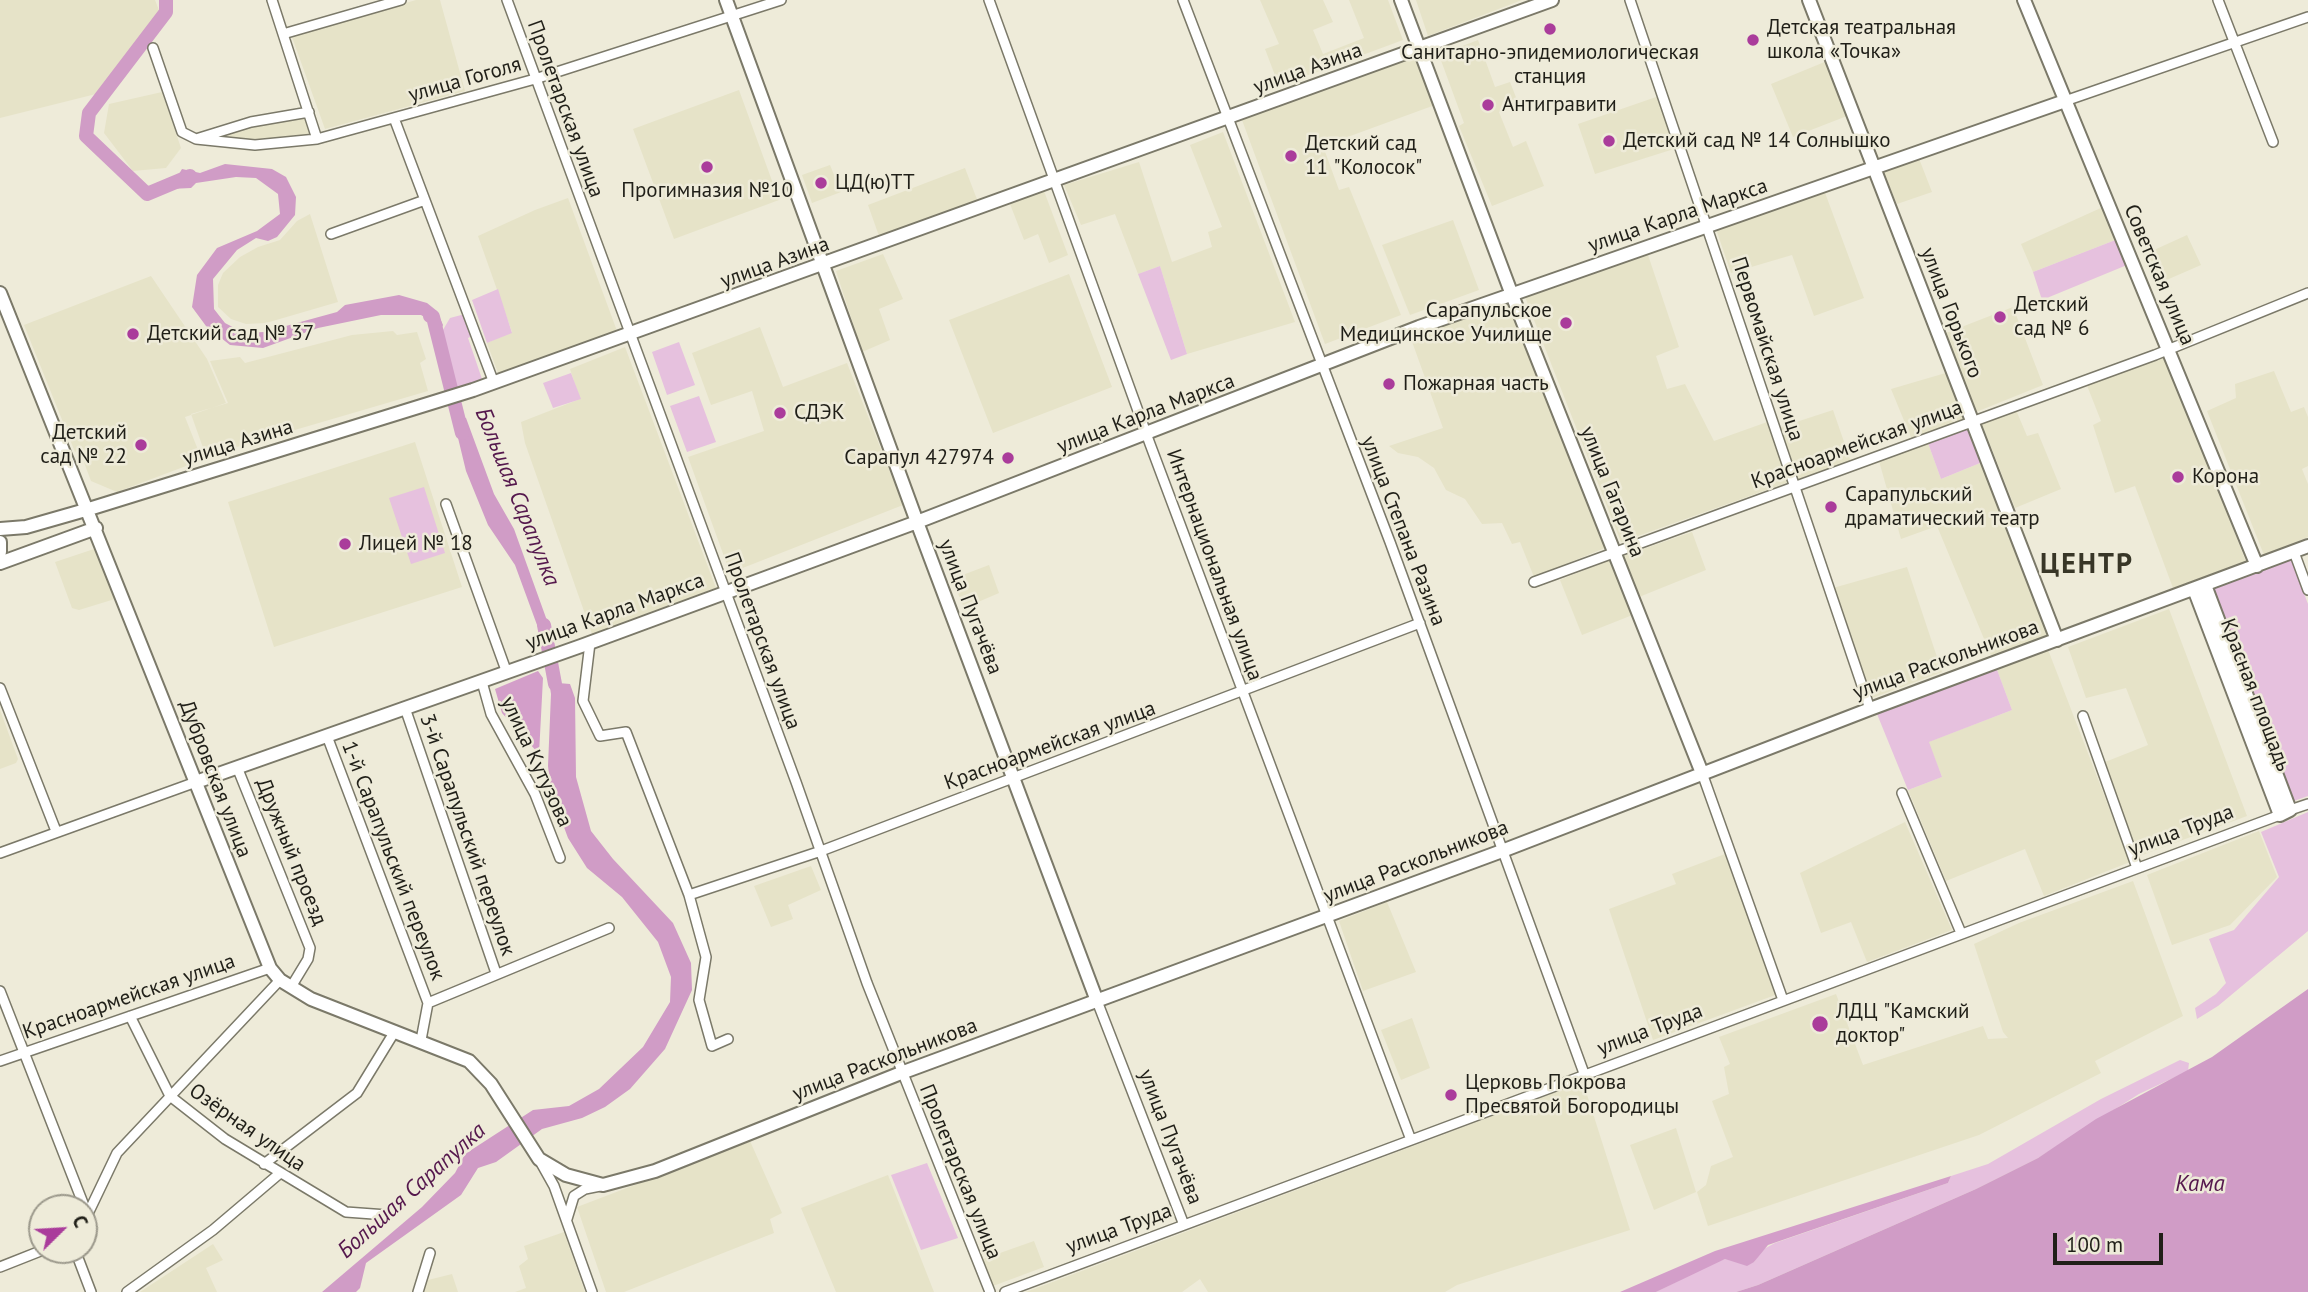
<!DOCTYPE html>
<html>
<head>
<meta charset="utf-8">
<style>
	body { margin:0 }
	#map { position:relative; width:2308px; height:1292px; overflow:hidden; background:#eeebd9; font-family:"PT Sans",sans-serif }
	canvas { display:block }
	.north { position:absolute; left:28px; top:1194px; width:70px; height:70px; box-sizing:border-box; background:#eeebd9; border:2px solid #9c998c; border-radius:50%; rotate:66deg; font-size:19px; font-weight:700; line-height:28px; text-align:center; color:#201f18 }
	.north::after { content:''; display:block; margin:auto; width:24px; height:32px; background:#aa3c9b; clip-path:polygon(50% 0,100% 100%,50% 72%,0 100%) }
	.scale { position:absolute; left:2053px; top:1233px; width:110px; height:32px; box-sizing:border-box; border:4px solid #201f18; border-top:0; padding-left:9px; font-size:21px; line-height:24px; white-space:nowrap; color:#201f18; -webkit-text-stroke:5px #eeebd9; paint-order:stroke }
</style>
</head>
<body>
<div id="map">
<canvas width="2308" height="1292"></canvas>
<div class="north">С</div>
<div class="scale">100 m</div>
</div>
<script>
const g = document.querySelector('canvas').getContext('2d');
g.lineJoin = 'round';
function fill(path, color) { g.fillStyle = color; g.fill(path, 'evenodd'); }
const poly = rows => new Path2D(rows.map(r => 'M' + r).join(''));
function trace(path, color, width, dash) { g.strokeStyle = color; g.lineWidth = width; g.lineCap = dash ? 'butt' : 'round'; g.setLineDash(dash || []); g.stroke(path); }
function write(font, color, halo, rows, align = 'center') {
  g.font = font + ' "PT Sans",sans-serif'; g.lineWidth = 5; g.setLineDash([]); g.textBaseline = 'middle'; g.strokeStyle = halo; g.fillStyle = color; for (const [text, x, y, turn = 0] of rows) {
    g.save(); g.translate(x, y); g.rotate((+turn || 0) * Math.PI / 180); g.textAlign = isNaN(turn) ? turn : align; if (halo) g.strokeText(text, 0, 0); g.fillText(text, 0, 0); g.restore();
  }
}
fill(poly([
	[0,0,155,0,160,13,100,93,0,118],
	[416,0,440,0,465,91,325,129,292,37],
	[1260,0,1323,0,1333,22,1313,30,1323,54,1364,38,1349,0,1388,0,1403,40,1279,86,1265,49,1279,44],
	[1416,0,1522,0,1428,36],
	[1478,40,1495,87,1510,82,1519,105,1499,112,1513,147,1526,141,1544,186,1492,206,1459,126,1464,123,1439,55],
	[1416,55,1435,105,1323,146,1339,190,1349,187,1401,315,1325,344,1242,120],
	[1827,61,1847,116,1793,137,1771,84],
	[739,90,779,200,674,239,633,129],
	[162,92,181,148,166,168,133,171,104,133,109,104],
	[1659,96,1677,148,1595,174,1578,124],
	[306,115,312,135,252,142,208,138,252,124],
	[1223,132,1295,322,1187,354,1160,266,1138,274,1115,214,1081,225,1064,185,1139,162,1172,262,1212,247,1208,232,1222,227,1190,145],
	[1918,156,1932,192,1897,204,1882,169],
	[830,165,841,192,812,203,802,175],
	[965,168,978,202,879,236,868,205],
	[1824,190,1864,298,1814,316,1792,255,1731,273,1716,229],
	[1044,191,1068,255,1049,263,1038,234,1024,240,1010,204],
	[568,198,617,331,498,373,487,343,512,332,478,236,535,210],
	[2103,207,2118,239,2033,272,2021,244],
	[310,214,338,302,266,323,246,324,231,319,218,307,218,285,223,273,240,257,258,247,280,240,297,221],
	[1453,220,1479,290,1410,315,1382,245],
	[2187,235,2201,265,2155,285,2143,255],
	[1647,252,1679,347,1656,356,1667,389,1685,384,1714,441,1770,421,1789,482,1621,542,1525,297],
	[883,254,903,299,879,309,890,340,862,352,836,271],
	[1069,274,1112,387,993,433,949,320],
	[151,276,207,359,226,403,185,417,202,460,117,492,91,481,79,449,75,452,24,325],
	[1509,302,1605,548,1534,577,1520,542,1512,544,1502,523,1482,524,1465,499,1446,490,1434,468,1418,457,1398,453,1389,446,1443,428,1410,336],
	[2013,307,2043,385,1976,412,1946,333],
	[760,327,783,387,847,363,903,505,730,573,688,457,764,431,752,391,711,405,692,353],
	[393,331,397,335,417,332,426,359,420,363,428,391,206,456,191,414,228,403,210,361,240,357,245,363,352,335],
	[625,347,716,588,592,634,525,443,521,422,580,399,570,369],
	[2165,354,2246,562,2173,588,2135,486,2115,493,2093,425,2101,421,2086,383],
	[2274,371,2291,412,2304,407,2308,417,2308,466,2302,469,2308,484,2308,537,2264,555,2207,411,2236,398,2235,384],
	[1949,372,1966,418,1912,440,1891,389],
	[1833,410,1851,462,1798,480,1781,427],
	[2016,410,2027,436,2038,433,2061,489,2015,508,1982,424],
	[415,442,462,587,274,647,228,502],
	[1928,443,1941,479,1985,461,2050,636,1992,658,1937,526,1901,539,1879,461],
	[1692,532,1706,570,1639,597,1623,556],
	[97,548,118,598,79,610,72,608,55,562],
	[1614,558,1635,614,1582,635,1560,580],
	[989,565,999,593,964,608,952,579],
	[1907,567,1942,672,1872,698,1833,588],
	[2169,609,2247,816,2137,857,2105,762,2148,745,2126,688,2086,698,2068,647],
	[2047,647,2130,862,2044,896,2025,849,1946,881,1908,790,1942,777,1928,742,2012,710,1996,667],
	[0,710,18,759,16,763,0,769],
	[1905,822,1952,930,1867,962,1851,922,1821,933,1800,873],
	[2259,831,2277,877,2230,925,2172,945,2147,875],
	[1725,854,1778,994,1653,1040,1609,909,1676,884,1672,874],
	[811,866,821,890,788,905,793,919,771,927,754,886],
	[2133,881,2183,1016,2095,1061,2101,1073,1979,1135,1708,1226,1697,1192,1706,1185,1711,1166,1733,1157,1712,1101,1729,1094,1724,1067,1730,1064,1719,1037,1836,994,1863,1065,1983,1026,1988,1039,2008,1038,2003,1032,1974,944,2019,923],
	[1387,902,1416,972,1363,991,1339,921],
	[1412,1018,1430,1068,1401,1080,1381,1030],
	[1583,1082,1630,1230,1457,1285,1445,1292,1208,1292,1200,1279,1182,1292,1026,1292],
	[1676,1128,1696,1192,1654,1210,1630,1145],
	[750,1141,782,1213,770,1219,774,1233,624,1292,606,1292,577,1207],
	[888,1175,934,1292,836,1292,801,1208],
	[564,1232,585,1292,515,1292,526,1288,519,1266,528,1259,524,1246],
	[1034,1241,1044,1267,993,1286,983,1259],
	[213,1244,223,1260,206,1268,217,1292,140,1292],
	[452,1274,458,1292,424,1292,428,1280]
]), '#e6e3c8');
fill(poly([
	[2118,239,2127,265,2042,300,2033,272],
	[1160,266,1187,354,1171,360,1138,274],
	[498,289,512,333,487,343,472,300],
	[465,314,472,336,468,338,482,379,454,389,440,335,450,318],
	[679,342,695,385,667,395,652,352],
	[571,373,581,399,553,408,543,383],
	[699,396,716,442,687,452,670,406],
	[1971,428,1985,461,1941,479,1928,443],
	[424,487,445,553,411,564,389,498],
	[2291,559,2308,604,2308,796,2291,802,2210,589],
	[1996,667,2012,710,1929,742,1942,777,1908,790,1877,714],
	[2308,812,2308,931,2218,1006,2197,1019,2195,1008,2216,994,2226,983,2209,939,2234,930,2279,877,2261,832],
	[2180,1060,2189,1063,2188,1071,2139,1094,2038,1158,1976,1189,1758,1285,1736,1292,1656,1292,1713,1263,1725,1259,1754,1262,1762,1250,1775,1243,1948,1183,1951,1176,1988,1164,2101,1099],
	[927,1163,958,1238,921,1250,891,1175]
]), '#e6c1de');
fill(poly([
	[538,671,543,678,539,754,502,713,495,689],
	[1951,1176,1948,1183,1768,1245,1754,1262,1747,1266,1725,1259,1656,1292,1620,1292,1715,1251]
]), '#d39ec9');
fill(poly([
	[225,164,272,169,286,177,296,197,295,215,277,237,268,241,256,238,237,250,213,279,214,309,225,323,244,333,264,332,337,312,345,305,399,295,427,303,437,311,443,325,439,333,433,333,431,321,421,315,381,315,318,328,263,348,230,345,206,326,192,307,197,275,217,248,257,231,280,214,278,194,256,178,236,177,196,183,191,188,170,189,182,169,200,173],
	[452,413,466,418,494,494,514,529,554,640,544,644,515,565,488,525,466,471],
	[553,665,558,683,570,684,575,698,576,777,591,831,613,859,673,923,691,963,692,990,665,1049,630,1089,605,1107,582,1118,542,1129,496,1162,478,1168,461,1195,366,1263,360,1288,356,1292,322,1292,422,1207,455,1173,465,1154,533,1110,569,1106,599,1089,643,1047,670,1002,671,977,658,942,622,897,587,868,568,838,551,792,548,766,551,694,547,667],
	[2308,989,2308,1292,1736,1292,1758,1285,1976,1189,2038,1158,2096,1119,2212,1057]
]), '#d09cc6');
trace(poly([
	[166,0,166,12,89,113,86,136,147,194,190,176],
	[430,316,433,317,462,433],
	[544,625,555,684]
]), '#d09cc6', 14);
const street = poly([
	[272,0,317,139],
	[507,0,796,782,867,983,990,1292],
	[989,0,1150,444,1411,1140],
	[1183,0,1390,542,1585,1076],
	[1630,0,1870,709],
	[2218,0,2273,142],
	[283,34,401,0],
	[153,48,182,132,196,139,251,122,309,112],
	[2065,101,2308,17],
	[394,118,494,383],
	[196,139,255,145,317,139,535,79,781,0],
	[331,234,425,200],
	[446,504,507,673],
	[2294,552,2308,590],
	[1534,582,2155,355,2308,293],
	[590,643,583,701,600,736,626,732,689,895,706,957,699,1000,712,1046,728,1039],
	[482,682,491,714,535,794,560,858],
	[0,688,56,831],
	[405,708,496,973],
	[2083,716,2137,868],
	[327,736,428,1003,421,1040],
	[237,767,310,948,308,959,291,987],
	[1702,773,1783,1000],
	[1902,793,1961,933],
	[2290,810,2308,804],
	[0,853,196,782],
	[689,895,821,851,1420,623],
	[0,991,88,1216],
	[1097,1001,1184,1225],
	[428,1003,609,928],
	[130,1016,170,1096,225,1139,346,1212,387,1215],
	[0,1061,270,968],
	[540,1161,554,1186,592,1292],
	[264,1164,357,1093,395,1031],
	[567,1219,574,1196,585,1189,600,1186],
	[84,1222,117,1153,280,980],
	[75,1250,91,1292],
	[0,1267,43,1250],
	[127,1292,213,1230,279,1174],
	[418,1292,430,1253],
	[1005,1292,2280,815]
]);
const secondary = poly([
	[726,0,917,522,1097,1001],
	[1401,0,1512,295,1702,773],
	[1809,0,2057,640],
	[2024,0,2257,566],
	[0,293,270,968,280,980,311,999,469,1061,491,1084,539,1159,566,1175,603,1185,655,1171,901,1073,1502,851,1870,709,2308,546],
	[0,529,26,527,89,509,473,390,1552,0],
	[0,542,0,552],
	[0,563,96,528],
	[2194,589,2280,815,2290,810,2205,585],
	[196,782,581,646,917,522,1419,327,2065,101]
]);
trace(street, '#7b7969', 12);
trace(secondary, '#7b7969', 16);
trace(street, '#fff', 9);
trace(secondary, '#fff', 12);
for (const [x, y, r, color] of [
	[1550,29,7,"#aa3c9b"],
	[1753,40,7,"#aa3c9b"],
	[1488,105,7,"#aa3c9b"],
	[1609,141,7,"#aa3c9b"],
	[1291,156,7,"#aa3c9b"],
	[707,167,7,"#aa3c9b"],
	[821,183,7,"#aa3c9b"],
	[2000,317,7,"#aa3c9b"],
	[1566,323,7,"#aa3c9b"],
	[133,334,7,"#aa3c9b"],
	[1389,384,7,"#aa3c9b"],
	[780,413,7,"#aa3c9b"],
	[141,445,7,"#aa3c9b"],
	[1008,458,7,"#aa3c9b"],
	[2178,477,7,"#aa3c9b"],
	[1831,507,7,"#aa3c9b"],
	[345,544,7,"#aa3c9b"],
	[1820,1024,9,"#aa3c9b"],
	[1451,1095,7,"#aa3c9b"]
]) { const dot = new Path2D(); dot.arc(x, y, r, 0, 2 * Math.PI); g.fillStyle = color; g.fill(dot); trace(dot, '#eeebd9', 2.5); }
write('21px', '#201f18', '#eeebd9', [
	["Детская театральная",1767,28],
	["школа «Точка»",1767,52],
	["Санитарно-эпидемиологическая",1550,53,"center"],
	["станция",1550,77,"center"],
	["Антигравити",1502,105],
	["Детский сад № 14 Солнышко",1623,141],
	["Детский сад",1305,144],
	["11 \"Колосок\"",1305,168],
	["ЦД(ю)ТТ",835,183],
	["Прогимназия №10",707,191,"center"],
	["Детский",2014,305],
	["сад № 6",2014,329],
	["Сарапульское",1552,311,"right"],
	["Медицинское Училище",1552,335,"right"],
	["Детский сад № 37",147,334],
	["Пожарная часть",1403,384],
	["СДЭК",794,413],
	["Детский",127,433,"right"],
	["сад № 22",127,457,"right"],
	["Сарапул 427974",994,458,"right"],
	["Корона",2192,477],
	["Сарапульский",1845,495],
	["драматический театр",1845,519],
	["Лицей № 18",359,544],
	["ЛДЦ \"Камский",1836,1012],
	["доктор\"",1836,1036],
	["Церковь Покрова",1465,1083],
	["Пресвятой Богородицы",1465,1107]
], 'left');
write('21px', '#201f18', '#eeebd9', [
	["улица Азина",1308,69,-20],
	["улица Гоголя",465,80,-16],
	["Пролетарская улица",565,109,70],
	["улица Карла Маркса",1678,216,-19],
	["улица Азина",775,263,-20],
	["Советская улица",2159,275,67],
	["улица Горького",1951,313,69],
	["Первомайская улица",1767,349,72],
	["улица Карла Маркса",1146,414,-21],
	["улица Азина",238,443,-17],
	["Красноармейская улица",1857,445,-20],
	["улица Гагарина",1612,492,68],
	["улица Степана Разина",1403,531,69],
	["Интернациональная улица",1214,565,70],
	["улица Пугачёва",970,607,69],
	["улица Карла Маркса",615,612,-20],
	["Пролетарская улица",762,641,70],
	["улица Раскольникова",1946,660,-20],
	["Красная площадь",2255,695,69],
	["Красноармейская улица",1050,746,-20],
	["улица Кутузова",536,762,65],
	["Дубровская улица",215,779,69],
	["улица Труда",2181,831,-21],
	["3-й Сарапульский переулок",467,835,71],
	["Дружный проезд",291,852,68],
	["1-й Сарапульский переулок",393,861,69],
	["улица Раскольникова",1416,862,-21],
	["Красноармейская улица",129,997,-19],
	["улица Труда",1650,1030,-21],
	["улица Раскольникова",885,1060,-21],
	["Озёрная улица",247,1128,35],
	["улица Пугачёва",1170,1137,69],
	["Пролетарская улица",960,1172,68],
	["улица Труда",1119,1229,-20]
]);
write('italic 23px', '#55184d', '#eeebd9', [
	["Большая Сарапулка",517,497,68],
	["Кама",2200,1184],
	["Большая Сарапулка",412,1191,-42]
]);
g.letterSpacing = '2px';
write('bold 28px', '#383627', '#eeebd9', [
	["ЦЕНТР",2087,565]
]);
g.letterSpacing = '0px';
</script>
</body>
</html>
